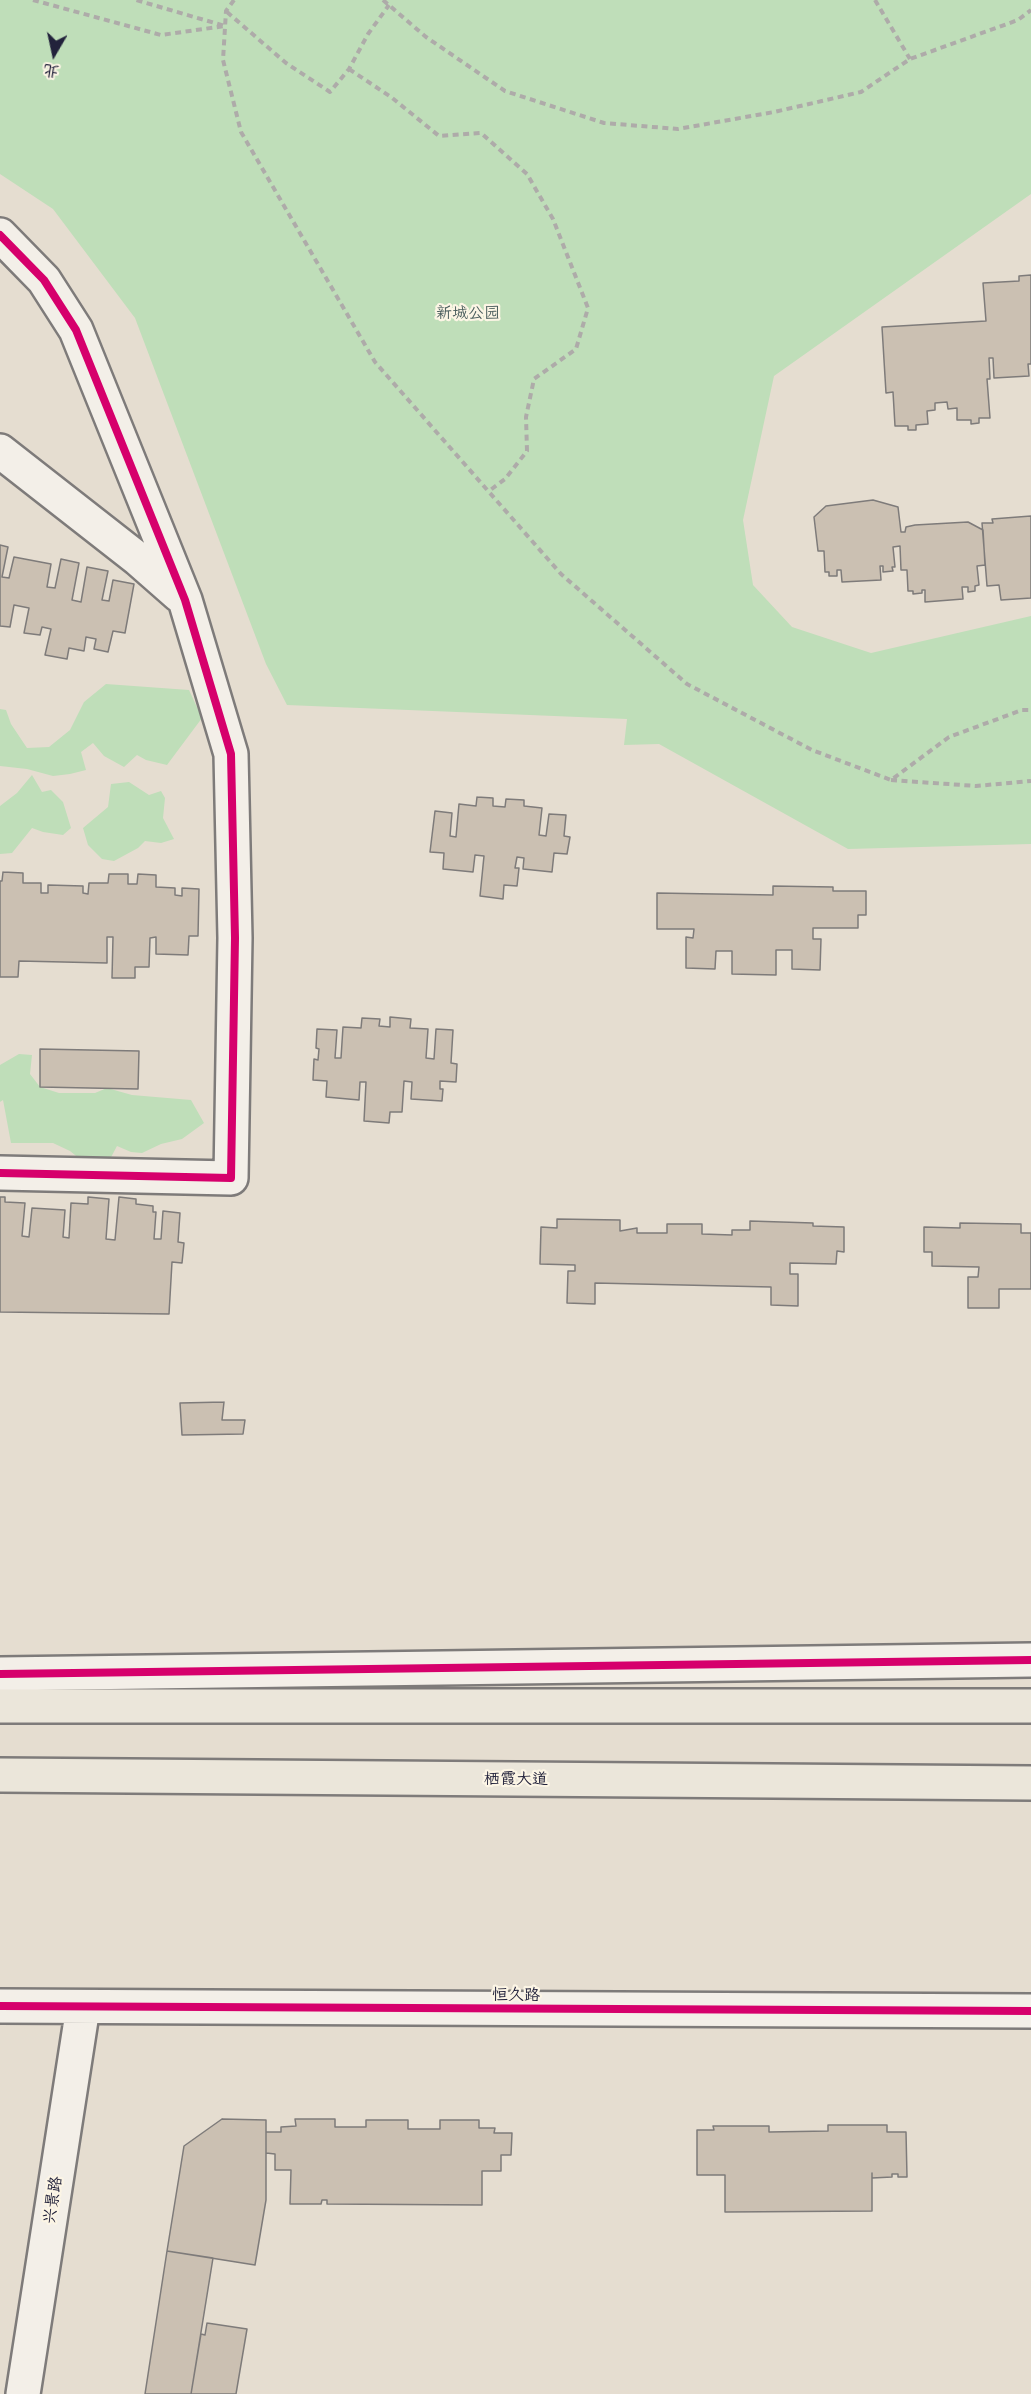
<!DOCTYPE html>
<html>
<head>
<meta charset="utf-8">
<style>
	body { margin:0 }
	#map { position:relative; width:1031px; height:2394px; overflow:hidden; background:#e5ddd0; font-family:Delius,"LXGW WenKai TC",sans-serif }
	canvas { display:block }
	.north { position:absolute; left:24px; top:24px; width:60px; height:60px; -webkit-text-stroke:4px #fcf5e5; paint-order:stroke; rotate:189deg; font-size:16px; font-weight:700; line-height:24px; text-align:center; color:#22223b }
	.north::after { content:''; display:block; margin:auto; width:21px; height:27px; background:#22223b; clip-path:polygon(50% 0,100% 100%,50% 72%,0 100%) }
</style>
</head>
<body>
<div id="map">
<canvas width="1031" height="2394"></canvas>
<div class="north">北</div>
</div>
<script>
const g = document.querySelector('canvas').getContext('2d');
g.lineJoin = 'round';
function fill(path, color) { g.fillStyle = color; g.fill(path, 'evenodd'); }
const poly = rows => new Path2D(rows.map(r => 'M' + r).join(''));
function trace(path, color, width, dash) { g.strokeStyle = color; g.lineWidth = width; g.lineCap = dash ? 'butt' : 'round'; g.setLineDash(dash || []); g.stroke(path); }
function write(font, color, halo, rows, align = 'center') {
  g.font = font + ' Delius,"LXGW WenKai TC",sans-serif'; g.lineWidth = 4.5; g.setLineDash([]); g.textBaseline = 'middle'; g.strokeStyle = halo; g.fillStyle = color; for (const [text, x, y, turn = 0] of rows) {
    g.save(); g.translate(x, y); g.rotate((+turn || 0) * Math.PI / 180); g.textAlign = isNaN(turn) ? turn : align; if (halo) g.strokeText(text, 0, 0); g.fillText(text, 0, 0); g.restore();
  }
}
fill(poly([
	[0,0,1031,0,1031,194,774,376,743,520,753,585,792,627,871,653,1031,616,1031,844,848,849,659,744,624,745,627,719,287,705,266,664,135,318,53,209,0,174],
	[106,684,189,690,202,718,167,765,146,760,137,755,124,767,104,756,93,743,81,752,86,770,70,774,53,776,27,769,0,766,0,709,6,710,11,724,27,748,49,747,70,730,84,702],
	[32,775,42,792,51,790,63,802,71,828,63,835,43,832,32,828,12,853,0,854,0,806,17,793],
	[129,782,149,795,161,791,165,798,163,818,174,839,161,843,145,841,138,848,114,861,102,859,88,845,83,828,108,807,111,784],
	[19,1054,32,1055,30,1074,40,1087,59,1093,95,1093,107,1088,132,1095,191,1100,204,1123,182,1139,161,1144,142,1153,131,1152,117,1146,109,1161,85,1163,70,1151,53,1143,11,1143,3,1100,0,1102,0,1065]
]), '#bfdeb9');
const building = poly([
	[1031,275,1031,364,1028,364,1029,376,994,378,993,358,989,358,990,379,987,379,990,418,979,418,979,423,971,424,971,420,957,420,957,408,948,409,947,402,935,403,935,410,927,411,928,424,916,425,916,430,908,430,908,426,895,426,893,392,886,393,882,327,986,321,983,283,1019,281,1019,276,1031,275],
	[873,500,898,507,901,532,905,532,906,527,915,525,968,522,983,530,985,565,977,566,979,585,975,586,975,591,968,592,968,587,962,587,963,599,925,602,925,590,922,590,922,593,913,594,913,591,908,591,907,570,901,570,900,546,893,547,895,567,892,567,893,571,883,572,883,566,880,566,881,580,842,582,841,570,837,570,837,576,829,576,829,572,825,572,824,551,818,551,814,517,826,506,873,500],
	[1031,516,1031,598,1001,600,999,585,987,586,982,523,993,523,992,519,1031,516],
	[0,545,8,547,2,577,9,578,14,557,51,564,47,587,55,588,61,559,79,563,72,600,81,602,87,567,108,571,102,600,109,601,113,580,134,584,125,633,113,631,108,652,94,649,96,639,86,637,84,651,69,648,67,659,45,655,51,629,42,627,40,635,24,633,29,608,14,605,10,627,0,626,0,545],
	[477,797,493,798,493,806,505,807,506,799,524,800,524,806,542,808,539,835,546,836,549,814,566,815,564,836,570,837,567,854,554,853,552,872,523,869,524,858,517,857,515,868,519,868,517,886,504,885,503,899,480,896,484,856,475,855,473,872,443,869,444,853,430,852,435,811,452,813,450,836,456,837,459,804,476,806,477,797],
	[3,872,23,873,23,883,41,883,41,893,48,893,48,885,83,886,83,893,88,894,89,883,108,883,109,874,128,874,128,884,137,884,138,874,156,875,156,887,175,888,175,895,182,896,182,888,199,889,198,936,189,936,188,955,156,954,156,937,150,938,149,967,135,967,135,978,112,978,113,937,107,937,107,963,19,961,18,977,0,977,0,881,2,881,3,872],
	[773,886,833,887,833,891,866,891,866,915,858,915,858,928,813,928,813,939,821,939,820,970,792,969,792,950,776,950,776,975,732,974,732,951,716,951,715,969,686,968,686,937,693,938,694,929,657,929,657,893,773,895,773,886],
	[390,1017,411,1019,410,1028,428,1029,426,1058,434,1059,436,1029,453,1030,451,1063,457,1064,456,1082,440,1081,440,1089,443,1089,442,1101,411,1099,412,1082,404,1081,402,1112,390,1112,389,1123,364,1121,366,1082,360,1082,359,1100,326,1097,327,1081,313,1080,314,1059,318,1060,319,1049,316,1048,317,1029,337,1030,335,1058,341,1058,343,1027,361,1028,362,1018,380,1019,379,1026,390,1027,390,1017],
	[40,1049,139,1051,138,1089,40,1087,40,1049],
	[0,1197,5,1197,5,1202,25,1203,22,1236,29,1237,32,1208,65,1210,63,1237,69,1238,71,1203,88,1204,88,1197,109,1199,106,1239,115,1240,119,1197,136,1199,136,1204,153,1206,153,1212,156,1212,154,1239,161,1239,163,1211,180,1213,178,1242,184,1243,182,1263,172,1262,169,1314,0,1312,0,1197],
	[557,1219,620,1220,620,1231,637,1228,637,1233,667,1233,667,1224,702,1224,702,1234,732,1235,732,1230,750,1230,750,1221,813,1223,813,1226,844,1227,844,1252,837,1251,836,1264,790,1263,790,1274,798,1274,798,1306,771,1305,771,1287,595,1283,595,1304,567,1303,568,1271,575,1271,575,1265,540,1264,541,1227,557,1228,557,1219],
	[960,1223,1021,1224,1021,1233,1031,1233,1031,1289,999,1289,999,1308,968,1308,968,1277,978,1277,979,1267,932,1266,932,1252,924,1252,924,1227,960,1228,960,1223],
	[224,1402,222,1420,245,1420,243,1434,182,1435,180,1403,224,1402],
	[222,2119,266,2120,266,2200,255,2265,167,2251,184,2146,222,2119],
	[295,2119,335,2119,335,2127,366,2127,366,2120,408,2120,408,2129,440,2129,440,2120,479,2120,479,2128,495,2128,494,2133,512,2133,511,2155,501,2155,501,2171,482,2171,482,2205,327,2204,327,2200,322,2200,321,2204,290,2204,291,2170,275,2170,275,2154,266,2153,266,2132,281,2132,281,2127,296,2126,295,2119],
	[828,2125,887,2125,887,2132,906,2132,907,2177,898,2177,898,2174,892,2174,892,2177,872,2178,872,2173,872,2211,725,2212,725,2175,697,2175,697,2130,714,2130,713,2126,769,2126,769,2132,828,2131,828,2125],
	[167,2251,213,2258,191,2394,145,2394,167,2251],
	[207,2323,247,2329,236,2394,191,2394,201,2334,205,2335,207,2323]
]);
fill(building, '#cbc0b2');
trace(building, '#7e7b7a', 1.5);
const minor = poly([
	[0,235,44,280,76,330,185,600,231,754,235,938,231,1178,0,1173],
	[0,451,138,559,179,595],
	[0,1674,1031,1660],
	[0,2006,1031,2011],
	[23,2394,83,2007]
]);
const major = poly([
	[0,1706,1031,1706],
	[0,1775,1031,1783]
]);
trace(minor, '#7e7b7a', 38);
trace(major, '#7e7b7a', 38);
trace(poly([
	[33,0,161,35,225,26,136,0],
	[234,0,226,11,223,60,241,132,375,362,561,574,687,684,812,750,891,780,949,737,1022,710,1031,710],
	[383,0,426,37,505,91,604,123,678,129,774,112,861,92,910,59,1018,20,1031,10],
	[875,0,910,59],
	[227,12,286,63,330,92,349,69,368,34,389,5],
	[349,69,391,97,439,136,481,133,527,174,553,219,588,308,576,349,534,379,526,417,527,451,505,479,489,491],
	[891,780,976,786,1031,781]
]), '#aeaba9', 4, [6, 4.5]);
trace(minor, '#f3efe8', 33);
trace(major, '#ebe6da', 33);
trace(poly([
	[0,235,44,280,76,330,185,600,231,754,235,938,231,1178,0,1173],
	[0,1674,1031,1660],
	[0,2006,1031,2011]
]), '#d6006c', 8);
write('16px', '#485b5b', '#fcf5e5', [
	["新城公园",468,313]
]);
write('16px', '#22223b', '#fcf5e5', [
	["栖霞大道",516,1779],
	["恒久路",516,1995],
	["兴景路",53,2200,-81]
]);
</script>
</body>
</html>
